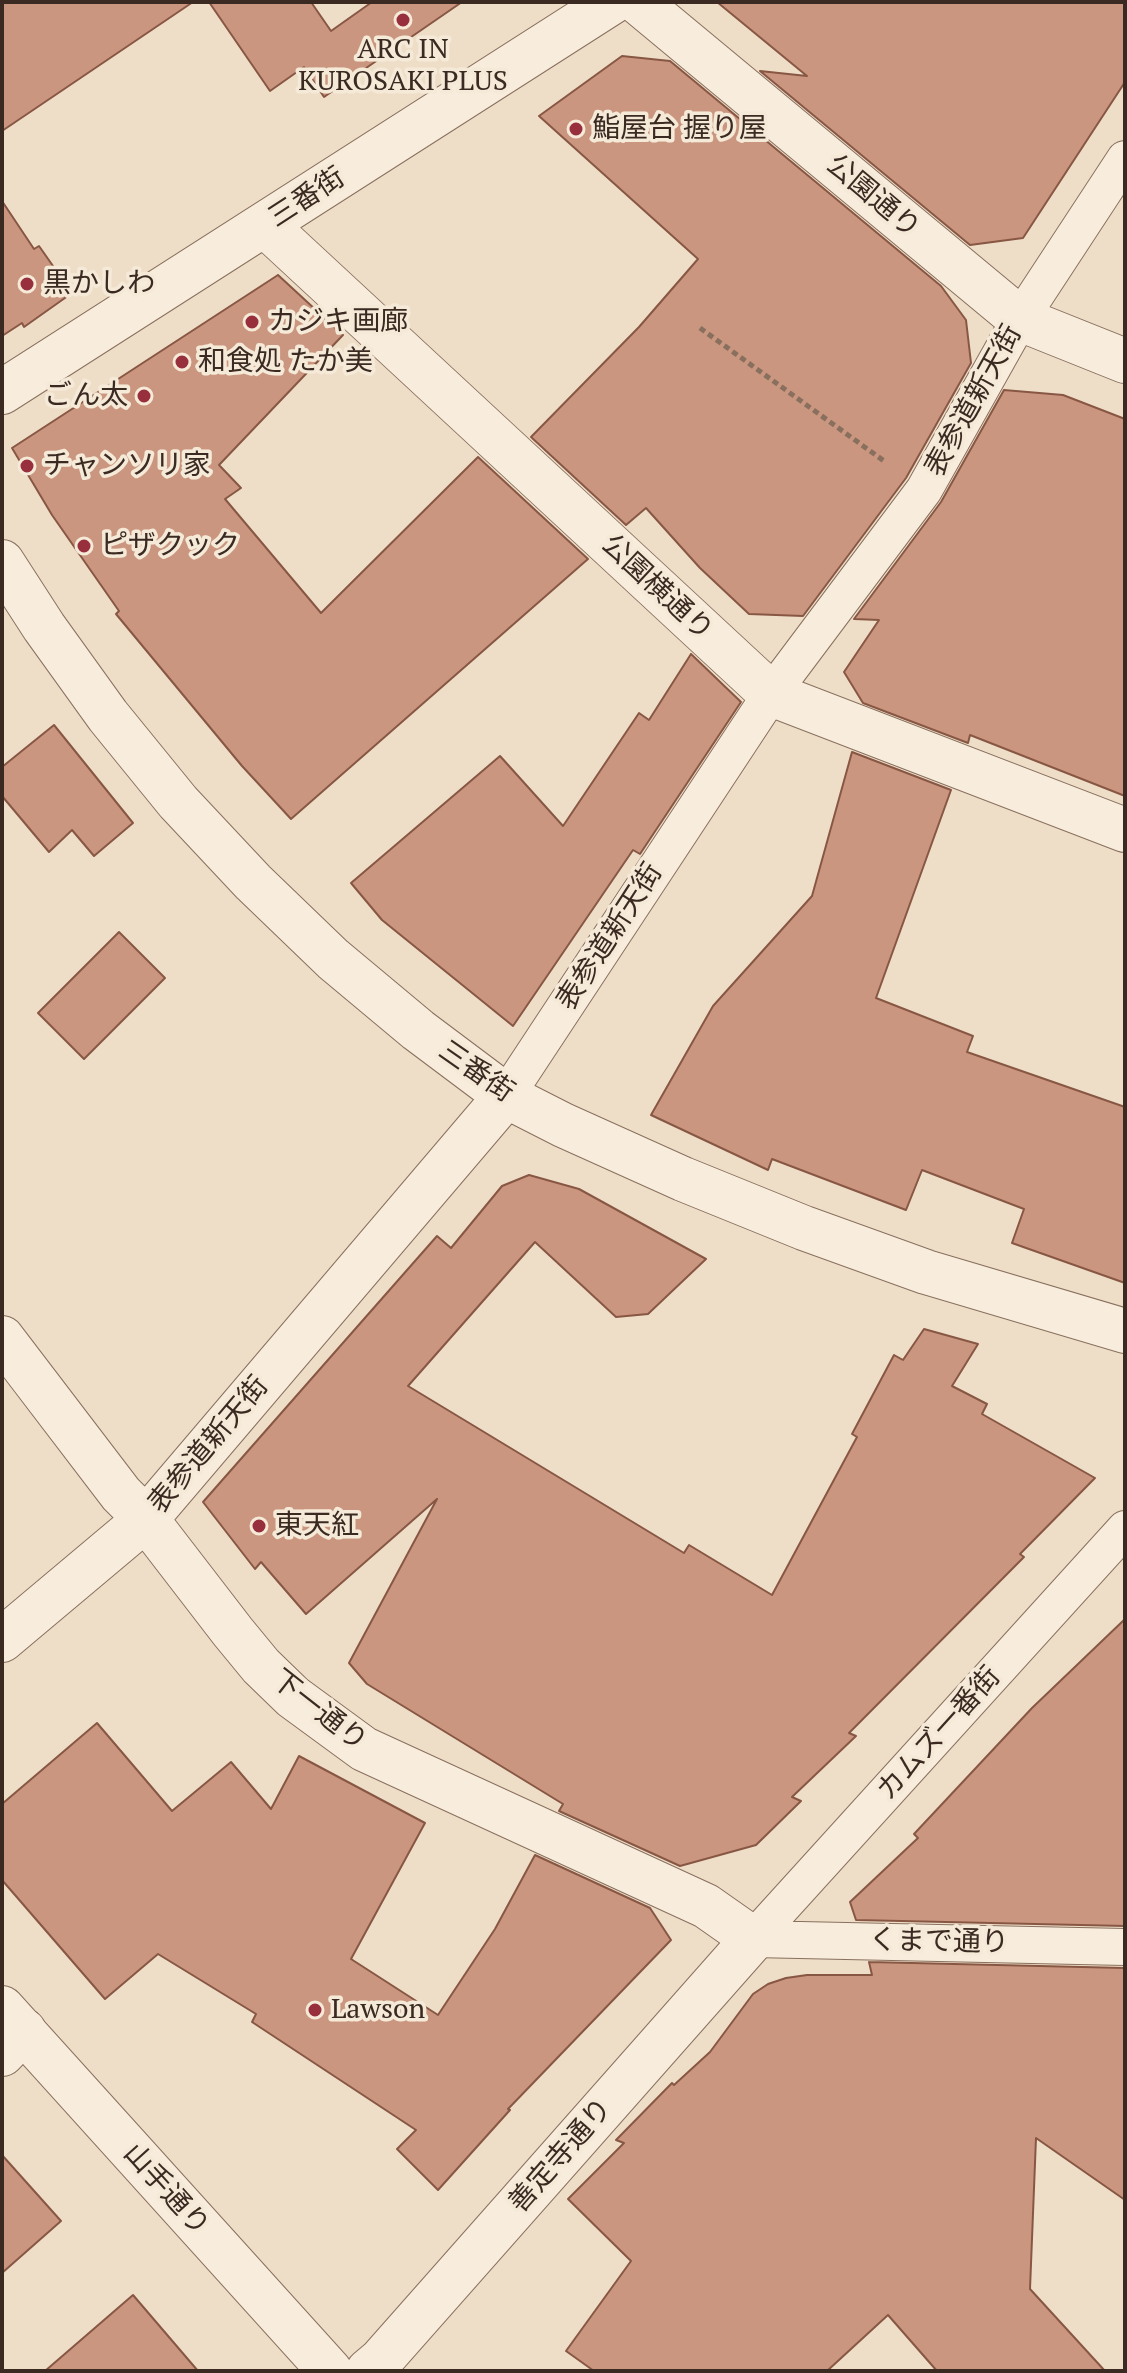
<!DOCTYPE html>
<html>
<head>
<meta charset="utf-8">
<style>
	body { margin:0 }
	#map { position:relative; width:1127px; height:2373px; overflow:hidden; background:#eedec8; font-family:"PT Serif",serif }
	canvas { display:block }
	.frame { position:absolute; inset:0; border:4px solid #3a2a21; pointer-events:none }
</style>
</head>
<body>
<div id="map">
<canvas width="1127" height="2373"></canvas>
<div class="frame"></div>
</div>
<script>
const g = document.querySelector('canvas').getContext('2d');
g.lineJoin = 'round';
function fill(path, color) { g.fillStyle = color; g.fill(path, 'evenodd'); }
const poly = rows => new Path2D(rows.map(r => 'M' + r).join(''));
function trace(path, color, width, dash) { g.strokeStyle = color; g.lineWidth = width; g.lineCap = dash ? 'butt' : 'round'; g.setLineDash(dash || []); g.stroke(path); }
function write(font, color, halo, rows, align = 'center') {
  g.font = font + ' "PT Serif","Noto Sans JP",serif'; g.lineWidth = 7; g.setLineDash([]); g.textBaseline = 'middle'; g.strokeStyle = halo; g.fillStyle = color; for (const [text, x, y, turn = 0] of rows) {
    g.save(); g.translate(x, y); g.rotate((+turn || 0) * Math.PI / 180); g.textAlign = isNaN(turn) ? turn : align; if (halo) g.strokeText(text, 0, 0); g.fillText(text, 0, 0); g.restore();
  }
}
const building = poly([
	[2,2,193,2,2,131,2,2],
	[209,2,311,2,331,31,372,2,462,2,324,97,304,67,270,91,209,2],
	[717,2,1125,2,1125,82,1023,238,970,245,760,71,807,76,717,2],
	[622,56,670,61,941,286,966,320,971,363,906,478,803,616,749,614,700,568,646,508,626,525,531,437,639,327,698,259,539,116,622,56],
	[2,201,34,249,39,246,72,293,24,327,22,323,2,336,2,201],
	[278,275,343,335,219,465,241,488,225,499,321,613,478,457,588,559,291,819,242,766,116,614,119,611,52,515,12,448,278,275],
	[1004,390,1063,395,1125,419,1125,796,970,735,968,743,863,703,844,672,879,620,854,619,941,502,1004,390],
	[691,654,741,702,640,854,633,850,513,1026,382,920,351,883,500,756,563,826,639,713,649,720,691,654],
	[54,725,133,823,94,856,72,830,49,852,2,796,2,767,54,725],
	[852,752,951,790,876,998,973,1036,967,1052,1125,1107,1125,1283,1012,1243,1024,1209,922,1170,906,1210,772,1159,768,1170,651,1115,713,1006,812,896,852,752],
	[119,932,165,978,84,1059,38,1013,119,932],
	[529,1175,579,1189,706,1259,648,1314,616,1317,535,1242,408,1386,684,1553,689,1545,772,1595,857,1437,852,1434,894,1355,903,1360,924,1329,978,1344,952,1386,987,1404,982,1414,1095,1478,1020,1554,1024,1557,849,1733,856,1736,792,1797,801,1801,756,1845,680,1866,559,1811,563,1804,367,1684,349,1663,437,1499,306,1614,261,1562,255,1569,203,1502,437,1236,451,1248,502,1186,529,1175],
	[1125,1619,1125,1926,856,1920,850,1902,918,1838,914,1834,1032,1708,1125,1619],
	[97,1723,172,1811,231,1762,271,1809,299,1756,425,1823,351,1959,438,2015,495,1929,535,1855,650,1908,671,1940,508,2109,510,2110,438,2190,397,2149,416,2130,252,2022,256,2014,158,1954,105,1999,2,1880,2,1804,97,1723],
	[869,1962,1125,1968,1125,2200,1036,2138,1030,2289,1105,2371,937,2371,888,2315,827,2371,594,2371,566,2351,631,2261,568,2199,624,2143,616,2140,672,2083,674,2085,710,2052,753,1994,768,1984,786,1978,807,1975,872,1975,869,1962],
	[2,2155,61,2221,2,2273,2,2155],
	[133,2295,198,2371,45,2371,133,2295]
]);
fill(building, '#ca967f');
trace(building, '#885744', 2);
const pedestrian = poly([
	[506,1096,771,694,924,490,1020,319,1125,159],
	[753,1939,1125,1529],
	[753,1939,1125,1947]
]);
const minor = poly([
	[638,2,1020,319,1125,361],
	[265,225,771,694,1125,830],
	[2,392,612,2],
	[2,562,44,627,108,716,178,802,253,882,333,959,418,1030,506,1096,563,1125,683,1179,804,1228,926,1272,1125,1331],
	[2,1338,121,1494,146,1519,233,1632,261,1666,293,1697,364,1749,706,1906,753,1939],
	[2,1640,146,1519,506,1096],
	[2,2054,24,2031]
]);
const tertiary = poly([
	[2,2008,330,2371],
	[368,2371,381,2360,753,1939]
]);
trace(pedestrian, '#89705e', 38);
trace(minor, '#89705e', 46);
trace(tertiary, '#89705e', 46);
trace(poly([
	[700,328,884,461]
]), '#89705e', 5, [6, 4]);
trace(pedestrian, '#f8ecdc', 36);
trace(minor, '#f8ecdc', 44);
trace(tertiary, '#f8ecdc', 44);
for (const [x, y, r, color] of [
	[403,20,8,"#972f3c"],
	[576,129,8,"#972f3c"],
	[27,284,8,"#972f3c"],
	[252,322,8,"#972f3c"],
	[182,362,8,"#972f3c"],
	[144,396,8,"#972f3c"],
	[27,466,8,"#972f3c"],
	[84,546,8,"#972f3c"],
	[259,1526,8,"#972f3c"],
	[315,2010,8,"#972f3c"]
]) { const dot = new Path2D(); dot.arc(x, y, r, 0, 2 * Math.PI); g.fillStyle = color; g.fill(dot); trace(dot, '#f5e9d8', 3); }
write('28px', '#3a2a21', '#f5e9d8', [
	["ARC IN",403,50,"center"],
	["KUROSAKI PLUS",403,82,"center"],
	["鮨屋台 握り屋",592,129],
	["黒かしわ",43,284],
	["カジキ画廊",268,322],
	["和食処 たか美",198,362],
	["ごん太",128,396,"right"],
	["チャンソリ家",43,466],
	["ピザクック",100,546],
	["東天紅",275,1526],
	["Lawson",331,2010]
], 'left');
write('28px', '#3a2a21', '#f5e9d8', [
	["公園通り",873,197,40],
	["三番街",307,198,-33],
	["表参道新天街",974,401,-61],
	["公園横通り",657,588,43],
	["表参道新天街",610,937,-57],
	["三番街",476,1072,35],
	["表参道新天街",209,1445,-50],
	["下一通り",319,1711,38],
	["カムズ一番街",939,1734,-48],
	["くまで通り",939,1942,1],
	["善定寺通り",561,2156,-49],
	["山手通り",166,2190,48]
]);
</script>
</body>
</html>
